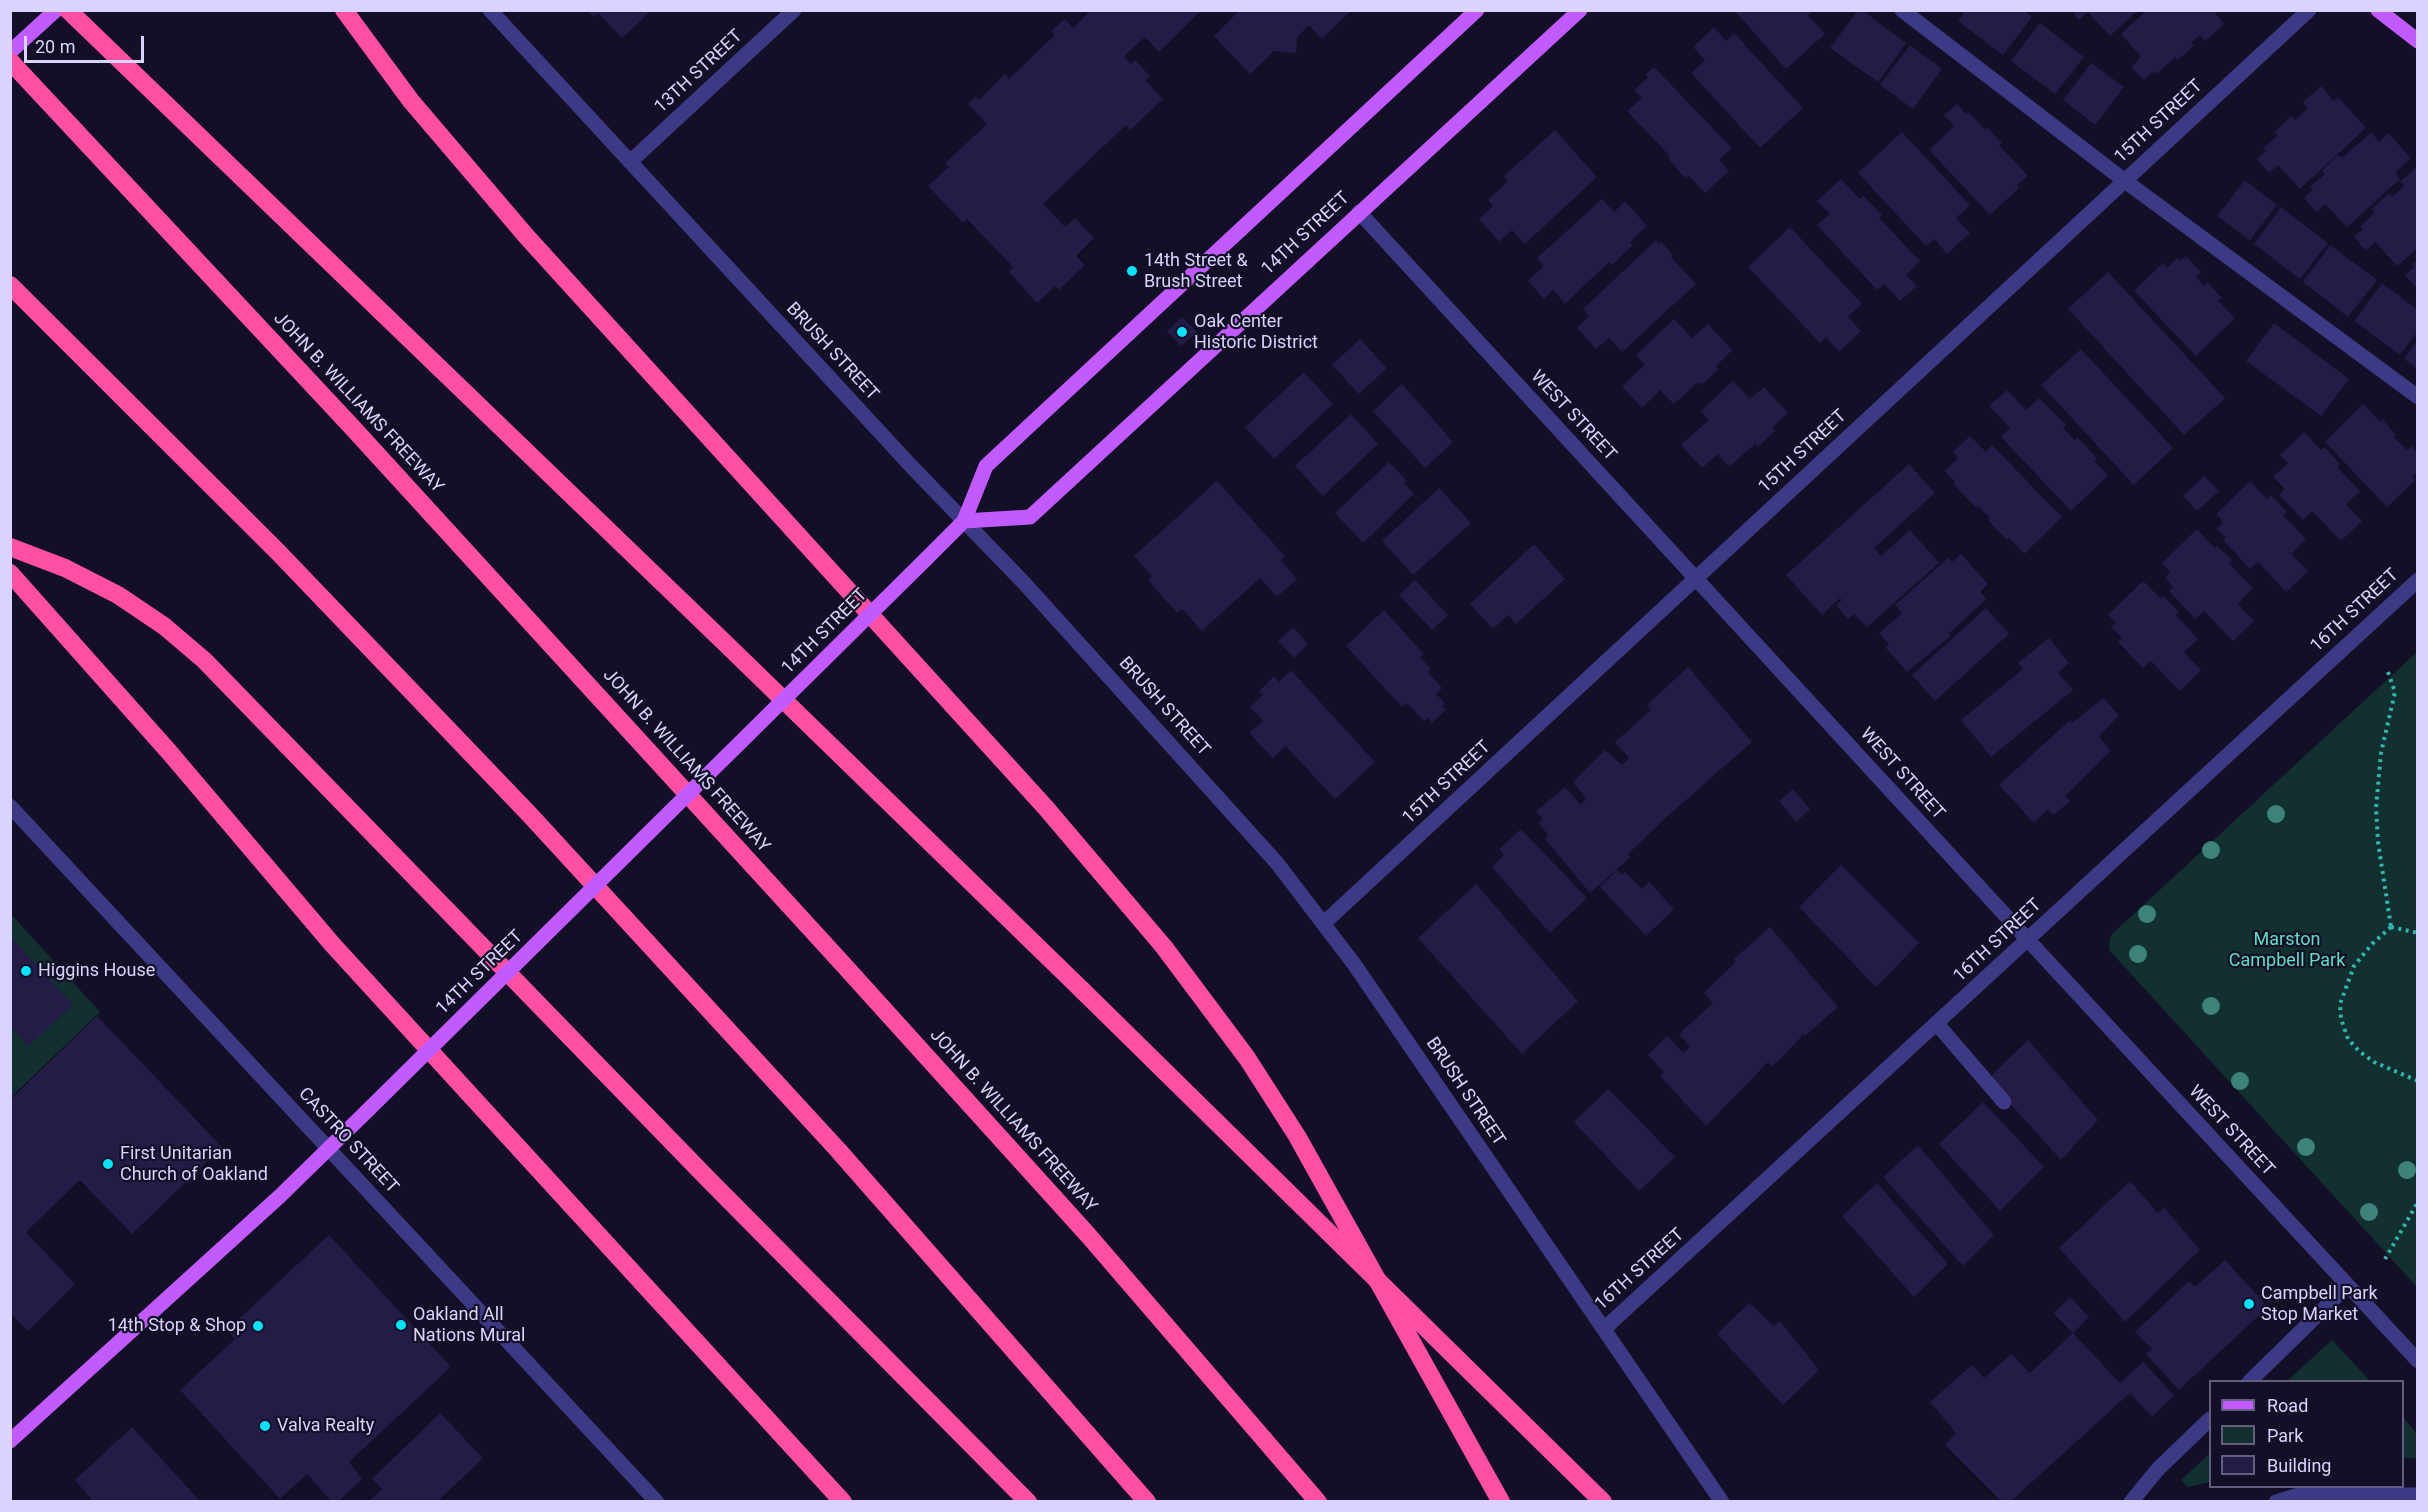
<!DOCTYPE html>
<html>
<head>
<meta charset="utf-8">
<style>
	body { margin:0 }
	#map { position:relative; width:2428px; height:1512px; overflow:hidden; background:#130f26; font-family:Roboto,sans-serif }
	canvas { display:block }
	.frame { position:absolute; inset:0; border:12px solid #d9d4ff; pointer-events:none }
	.legend { position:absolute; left:2209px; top:1380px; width:195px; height:108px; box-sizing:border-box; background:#130f26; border:2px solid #625e7d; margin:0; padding:8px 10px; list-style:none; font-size:18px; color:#d9d4ff }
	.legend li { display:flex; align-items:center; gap:12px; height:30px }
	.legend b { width:30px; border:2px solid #625e7d }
	.scale { position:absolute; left:24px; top:36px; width:120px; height:27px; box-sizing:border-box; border:3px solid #d9d4ff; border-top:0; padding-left:8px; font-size:18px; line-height:21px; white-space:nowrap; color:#d9d4ff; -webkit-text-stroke:4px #130f26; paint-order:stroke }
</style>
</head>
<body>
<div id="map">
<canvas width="2428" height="1512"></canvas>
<div class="frame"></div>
<ul class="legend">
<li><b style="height:8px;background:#c25bff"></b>Road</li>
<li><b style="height:16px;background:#12302f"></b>Park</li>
<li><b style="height:16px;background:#241b47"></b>Building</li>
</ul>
<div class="scale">20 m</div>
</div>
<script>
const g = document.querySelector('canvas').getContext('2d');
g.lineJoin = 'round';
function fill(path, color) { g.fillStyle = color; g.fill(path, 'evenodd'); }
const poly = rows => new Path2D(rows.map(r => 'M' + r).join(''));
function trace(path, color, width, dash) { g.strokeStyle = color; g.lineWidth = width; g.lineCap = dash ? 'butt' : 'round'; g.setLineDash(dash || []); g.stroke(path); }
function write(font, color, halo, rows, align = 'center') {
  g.font = font + ' Roboto,sans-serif'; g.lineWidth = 4.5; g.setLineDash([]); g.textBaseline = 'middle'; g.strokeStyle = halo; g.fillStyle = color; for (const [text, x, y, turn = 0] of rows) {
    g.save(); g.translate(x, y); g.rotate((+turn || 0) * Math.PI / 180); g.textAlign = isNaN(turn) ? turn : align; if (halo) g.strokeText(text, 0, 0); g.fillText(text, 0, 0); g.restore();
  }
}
fill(poly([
	[2417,652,2417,1287,2110,951,2109,943,2112,934],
	[11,914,100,1012,11,1097],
	[2332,1340,2370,1381,2287,1381],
	[2403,1417,2417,1434,2417,1458,2403,1458],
	[2210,1453,2210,1482,2188,1487,2181,1480]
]), '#12302f');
fill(poly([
	[587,10,652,10,622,38,598,13,593,17],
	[1091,10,1202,10,1159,52,1145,37,1124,56,1131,64,1135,60,1150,76,1145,80,1163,99,1130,130,1126,125,1043,204,1065,227,1075,218,1094,238,1076,256,1085,265,1059,290,1055,286,1037,303,1009,272,1013,267,967,219,963,223,928,186,949,167,945,163,987,124,968,104,975,97,979,100,1005,74,1009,79,1055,35,1051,31,1065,19,1073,28],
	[1240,10,1352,10,1322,39,1309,25,1297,37,1296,53,1274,51,1250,74,1214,36],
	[1734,10,1809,10,1811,13,1808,15,1825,34,1786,69],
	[1858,10,1862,10,1906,43,1878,82,1830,48],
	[1966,10,2024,10,2032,17,2003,55,1958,21],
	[2071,10,2138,10,2110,36,2088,12,2079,20],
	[2147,10,2213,10,2224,24,2205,41,2200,35,2191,43,2194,45,2178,60,2175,57,2157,74,2154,71,2144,80,2131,67,2141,57,2121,34],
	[2040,23,2084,57,2055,94,2011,61],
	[1714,27,1726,41,1734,33,1803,108,1760,148,1691,73,1705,60,1693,47],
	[1910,45,1942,69,1913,109,1880,85],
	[2091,63,2124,87,2095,125,2063,100],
	[1654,67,1732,148,1719,160,1729,171,1705,193,1689,176,1686,179,1669,160,1670,158,1666,152,1627,111,1642,98,1634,90,1648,77,1646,74],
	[2321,86,2334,101,2338,97,2366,128,2300,189,2278,165,2269,173,2257,159,2266,151,2263,148,2277,136,2275,132,2291,116,2295,120,2308,108,2303,102],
	[1957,104,1966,114,1969,112,1985,130,1988,128,2002,143,1999,145,2028,176,2017,185,2019,188,1990,215,1929,150,1954,126,1944,115],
	[1555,130,1597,177,1525,244,1512,230,1499,242,1479,219,1493,206,1488,200,1508,181,1504,176],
	[1902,132,1970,205,1956,218,1970,233,1947,254,1934,239,1926,246,1858,173],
	[2371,132,2379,142,2388,133,2411,158,2395,173,2400,179,2347,227,2325,204,2317,212,2304,198,2313,190,2310,187,2325,174,2322,171,2338,155,2342,158],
	[2418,166,2418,248,2397,266,2375,242,2366,251,2354,237,2363,229,2361,226,2374,213,2372,209,2389,193,2392,197,2404,186,2400,182],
	[1841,179,1860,199,1864,196,1882,215,1879,218,1920,261,1906,275,1917,286,1900,301,1884,284,1877,290,1817,225,1830,214,1817,201],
	[2245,180,2277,205,2250,240,2217,216],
	[1602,199,1614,212,1625,201,1647,226,1630,242,1633,245,1612,265,1609,262,1565,304,1553,290,1544,299,1528,281,1544,266,1537,258],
	[2281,207,2328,243,2300,279,2254,244],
	[1790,227,1862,304,1848,317,1861,331,1839,352,1826,337,1820,343,1748,267],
	[1656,240,1659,244,1661,242,1673,255,1671,257,1696,284,1622,352,1609,338,1596,349,1577,328,1589,316,1583,309],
	[2330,245,2377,280,2348,317,2303,282],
	[2186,256,2201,272,2196,277,2204,286,2207,282,2222,298,2218,301,2235,318,2196,356,2134,291,2163,263,2167,268,2177,258,2180,261],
	[2418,259,2418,289,2405,275,2414,267,2412,264],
	[2108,272,2225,398,2184,435,2068,309],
	[2382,283,2418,310,2418,331,2400,355,2354,321],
	[1182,317,1197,332,1181,346,1167,331],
	[1674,319,1692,338,1708,324,1732,350,1716,366,1719,369,1701,385,1698,382,1674,404,1660,390,1642,408,1622,386,1645,365,1636,355],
	[2274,323,2349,379,2321,416,2246,361],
	[1360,339,1387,368,1359,394,1332,365],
	[2418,340,2418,369,2404,359],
	[2081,349,2173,448,2134,485,2041,385],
	[1304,372,1333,404,1274,459,1245,427],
	[1733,381,1750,399,1764,387,1788,413,1772,428,1775,431,1758,447,1755,444,1729,467,1718,454,1702,468,1681,445,1709,420,1701,411],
	[1402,384,1453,442,1425,468,1373,411],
	[2007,390,2026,410,2039,398,2066,425,2063,428,2075,440,2078,438,2097,458,2094,461,2108,475,2071,511,2001,437,2010,428,1989,406],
	[2363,404,2380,422,2382,419,2396,435,2394,437,2407,450,2411,446,2418,452,2418,472,2412,477,2415,480,2387,507,2325,442],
	[1351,414,1378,444,1323,496,1295,466],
	[2304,432,2321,450,2324,447,2340,464,2337,467,2360,491,2346,504,2362,521,2341,541,2312,511,2303,520,2279,495,2285,489,2273,477,2288,463,2280,455],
	[1970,436,1986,452,1992,445,2062,517,2024,554,2009,538,2007,540,1988,520,1990,518,1978,506,1976,508,1953,484,1955,482,1945,471,1958,458,1953,452],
	[1389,462,1406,480,1404,483,1414,494,1363,543,1335,513],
	[1909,464,1935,493,1874,548,1881,556,1910,530,1939,563,1867,627,1854,614,1848,619,1836,605,1842,600,1840,598,1822,615,1786,575],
	[2204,476,2219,491,2197,511,2183,496],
	[1217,481,1285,556,1281,560,1297,579,1277,597,1260,578,1202,631,1182,609,1177,613,1148,580,1152,576,1134,556],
	[2250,481,2267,499,2271,495,2287,512,2283,515,2306,539,2291,554,2308,571,2286,592,2258,562,2250,569,2223,540,2226,538,2216,529,2223,522,2216,514],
	[1439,488,1471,523,1413,575,1382,541],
	[2197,529,2215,548,2217,546,2232,560,2229,563,2253,588,2238,604,2254,621,2233,641,2204,611,2195,619,2169,591,2173,587,2165,578,2170,572,2162,563],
	[1534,544,1565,579,1516,624,1508,615,1493,629,1470,604],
	[1961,554,1988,584,1980,592,1987,599,1949,633,1951,636,1907,672,1885,647,1889,644,1879,633,1902,613,1895,605,1949,557,1952,562],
	[1415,580,1448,615,1432,630,1399,595],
	[2143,581,2161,599,2163,596,2179,612,2176,615,2198,639,2184,652,2201,670,2180,691,2151,661,2143,668,2118,642,2122,638,2111,627,2116,623,2108,615],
	[1986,608,2009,634,1935,701,1912,675],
	[1384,610,1424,654,1420,657,1431,669,1428,672,1442,688,1436,694,1445,703,1442,706,1446,710,1432,723,1428,718,1424,721,1407,703,1402,707,1346,646],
	[1293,627,1308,644,1294,658,1278,641],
	[2049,638,2069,663,2058,673,2073,690,1991,757,1961,720,2023,669,2018,663],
	[1688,667,1752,742,1670,814,1628,854,1631,857,1590,893,1545,839,1548,835,1539,823,1543,819,1536,811,1565,787,1581,805,1586,799,1573,782,1605,750,1622,765,1629,758,1615,742,1651,710,1647,705],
	[1291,670,1375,762,1335,799,1286,746,1273,758,1249,733,1263,721,1250,707,1263,695,1259,691,1274,676,1279,682],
	[2103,698,2119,715,2099,737,2111,751,2065,796,2070,801,2054,815,2048,810,2034,823,1999,785,2070,720,2072,723],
	[1793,789,1810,809,1796,822,1779,801],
	[1521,829,1587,898,1550,933,1492,867,1504,855,1499,849],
	[1841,865,1919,943,1876,987,1799,907],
	[1617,870,1622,875,1625,872,1642,889,1649,882,1674,909,1646,936,1600,887],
	[1476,884,1578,1001,1522,1054,1418,938],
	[1770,927,1838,1007,1805,1036,1804,1034,1772,1067,1768,1062,1706,1126,1660,1076,1664,1072,1648,1055,1667,1036,1683,1053,1690,1047,1679,1034,1713,1003,1704,993,1736,962,1734,959],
	[10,936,73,1005,28,1046,10,1026],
	[97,1016,222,1147,132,1234,80,1180,26,1232,75,1284,28,1331,10,1313,10,1100],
	[2028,1040,2098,1120,2061,1160,1988,1079],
	[1608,1089,1675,1157,1639,1191,1574,1122],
	[1983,1102,2044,1167,2000,1211,1939,1144],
	[1918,1145,1994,1235,1963,1266,1883,1177],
	[2130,1181,2158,1213,2164,1207,2200,1250,2125,1322,2059,1248],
	[1877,1183,1948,1264,1914,1297,1842,1216],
	[329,1235,451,1367,349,1462,362,1479,338,1502,332,1502,307,1474,280,1499,180,1390,235,1339,227,1330],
	[2225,1260,2268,1307,2179,1390,2146,1354,2152,1349,2135,1332,2189,1281,2195,1287],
	[2070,1297,2089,1317,2073,1333,2053,1313],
	[1749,1303,1774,1326,1780,1321,1819,1370,1783,1405,1717,1334],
	[2073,1333,2120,1383,2143,1362,2174,1395,2152,1417,2130,1393,2010,1502,2002,1502,1945,1445,1956,1433,1930,1402,1972,1365,1984,1378,2011,1354,2030,1373],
	[440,1413,483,1458,437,1502,368,1502,382,1489,372,1479],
	[132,1427,201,1502,94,1502,75,1480]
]), '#241b47');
trace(poly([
	[2388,672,2395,692,2381,753,2376,808,2378,842,2391,927],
	[2391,927,2372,944,2354,966,2340,1004,2341,1019,2348,1039,2359,1051,2374,1062,2418,1081],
	[2391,927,2418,933],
	[2385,1259,2418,1202]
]), '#2fb8b0', 4, [3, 4.5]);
trace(poly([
	[490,10,912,467,1025,584,1277,863,1354,964,1722,1502],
	[1902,10,2125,181,2418,397],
	[630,162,794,10],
	[1359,212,2028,940,2418,1361],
	[10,806,657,1502],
	[1324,923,2309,10],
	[1937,1024,2004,1102],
	[1604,1329,2418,580],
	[2249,1382,2347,1286],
	[2131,1502,2158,1469,2210,1419],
	[2276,1502,2299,1495,2418,1495]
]), '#3d3a85', 15);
trace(poly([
	[2378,10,2418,41],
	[10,52,56,10],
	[964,521,1030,517,1580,10],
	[925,560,964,521,986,466,1477,10],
	[10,1441,280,1196,367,1111]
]), '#c25bff', 15);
trace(poly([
	[68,10,726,644,1082,990],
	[344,10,411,101,527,237,1046,808,1164,947,1247,1058,1297,1136,1501,1502],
	[10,61,351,426,841,962,1088,1235,1318,1502],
	[10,285,278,552,530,815,838,1150,1147,1502],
	[10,547,65,568,118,595,164,626,204,660,709,1180,1028,1502],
	[10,573,170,753,332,944,843,1502]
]), '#ff4fa3', 18);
trace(poly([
	[367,1111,925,560]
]), '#c25bff', 15);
trace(poly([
	[1082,990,1603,1502]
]), '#ff4fa3', 18);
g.fillStyle = '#3d827b';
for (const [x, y] of [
	[2276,814],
	[2211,850],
	[2147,914],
	[2138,954],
	[2211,1006],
	[2240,1081],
	[2306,1147],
	[2407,1170],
	[2369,1212]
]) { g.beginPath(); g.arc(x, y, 9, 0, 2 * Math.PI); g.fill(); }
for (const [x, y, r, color] of [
	[1132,271,6,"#00e5ff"],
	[1182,332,6,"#00e5ff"],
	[26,971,6,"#00e5ff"],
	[108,1164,6,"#00e5ff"],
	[2249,1304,6,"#00e5ff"],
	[401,1325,6,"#00e5ff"],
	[258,1326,6,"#00e5ff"],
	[265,1426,6,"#00e5ff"]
]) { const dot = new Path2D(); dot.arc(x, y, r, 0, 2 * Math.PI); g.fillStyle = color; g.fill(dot); trace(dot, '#130f26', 2); }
write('18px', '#d9d4ff', '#130f26', [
	["13TH STREET",699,72,-43],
	["15TH STREET",2159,122,-43],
	["14TH STREET",1306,234,-43],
	["BRUSH STREET",832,352,47],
	["JOHN B. WILLIAMS FREEWAY",358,403,47],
	["WEST STREET",1573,416,47],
	["15TH STREET",1803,452,-43],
	["16TH STREET",2355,611,-43],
	["14TH STREET",825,632,-45],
	["BRUSH STREET",1164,707,48],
	["JOHN B. WILLIAMS FREEWAY",686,761,48],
	["WEST STREET",1902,774,48],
	["15TH STREET",1447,783,-43],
	["16TH STREET",1998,941,-43],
	["14TH STREET",480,973,-44],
	["BRUSH STREET",1465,1092,56],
	["JOHN B. WILLIAMS FREEWAY",1013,1121,48],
	["WEST STREET",2231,1131,47],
	["CASTRO STREET",348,1141,47],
	["16TH STREET",1640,1270,-42]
]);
write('18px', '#d9d4ff', '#130f26', [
	["14th Street &",1144,261],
	["Brush Street",1144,282],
	["Oak Center",1194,322],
	["Historic District",1194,343],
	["Higgins House",38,971],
	["First Unitarian",120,1154],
	["Church of Oakland",120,1175],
	["Campbell Park",2261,1294],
	["Stop Market",2261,1315],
	["Oakland All",413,1315],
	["Nations Mural",413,1336],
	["14th Stop & Shop",246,1326,"right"],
	["Valva Realty",277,1426]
], 'left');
write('18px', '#5fe0c0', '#130f26', [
	["Marston",2287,940],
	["Campbell Park",2287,961]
]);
</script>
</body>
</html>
